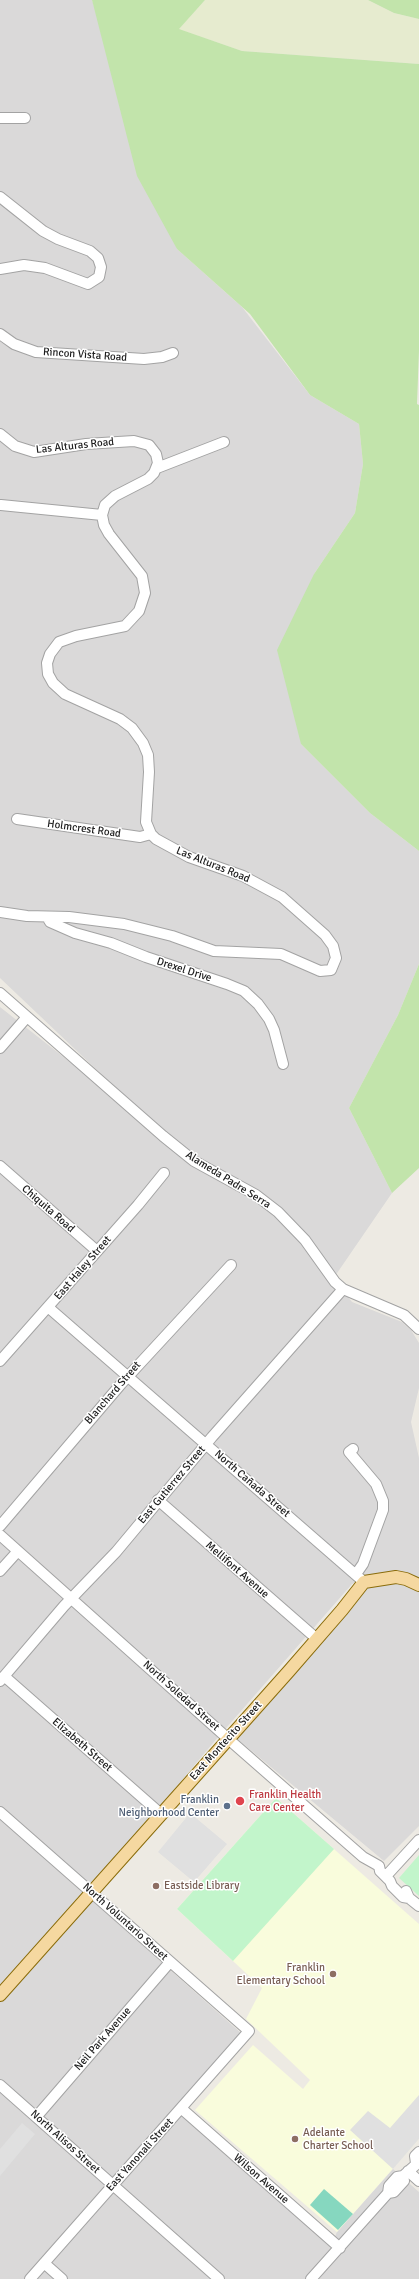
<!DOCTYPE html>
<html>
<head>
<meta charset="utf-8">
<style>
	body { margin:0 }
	canvas { display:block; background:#edeae3 }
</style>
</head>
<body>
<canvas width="419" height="2279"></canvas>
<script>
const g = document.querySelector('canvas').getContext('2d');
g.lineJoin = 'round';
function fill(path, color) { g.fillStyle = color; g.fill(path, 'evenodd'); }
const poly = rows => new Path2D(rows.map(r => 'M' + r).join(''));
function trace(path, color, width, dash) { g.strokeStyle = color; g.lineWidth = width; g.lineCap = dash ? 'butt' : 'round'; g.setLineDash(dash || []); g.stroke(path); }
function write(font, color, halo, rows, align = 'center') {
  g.font = font + ' Signika,sans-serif'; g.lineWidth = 3; g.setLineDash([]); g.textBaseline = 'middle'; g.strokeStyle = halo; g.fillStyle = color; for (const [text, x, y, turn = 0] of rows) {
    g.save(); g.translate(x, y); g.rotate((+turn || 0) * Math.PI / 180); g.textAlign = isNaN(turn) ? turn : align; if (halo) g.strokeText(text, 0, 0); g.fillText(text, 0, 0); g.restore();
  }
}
fill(poly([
	[0,0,92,0,177,249,242,307,310,395,359,424,363,464,355,513,314,574,301,744,370,813,419,851,419,964,398,1015,349,1108,392,1193,333,1279,352,1302,402,1322,411,1330,419,1343,419,1388,411,1422,419,1458,419,1826,384,1861,236,1738,367,1588,396,1577,370,1575,352,1584,213,1743,86,1895,242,2034,178,2110,331,2245,337,2232,393,2169,419,2192,419,2279,0,2279,0,1007,178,1147,0,978]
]), '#dad9d9');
fill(poly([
	[276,1798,419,1924,419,2139,337,2232,195,2110,253,2045,303,2089,310,2080,246,2019,262,1988,177,1909]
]), '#f9fcdc');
fill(poly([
	[205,0,368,0,394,13,419,19,419,64,242,51,178,29]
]), '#e6ebcf');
fill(poly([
	[92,0,205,0,179,29,242,51,419,64,419,350,417,404,419,405,419,851,370,813,301,744,277,650,314,574,355,513,363,464,359,424,310,395,250,314,177,249,137,176],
	[368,0,419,0,419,19,394,13],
	[419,964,419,1168,392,1193,349,1108,398,1015]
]), '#c2e4ab');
fill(poly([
	[276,1798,334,1849,233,1961,177,1909],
	[419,1855,419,1896,399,1878]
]), '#c2f5cb');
fill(poly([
	[324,2189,353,2214,338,2230,310,2205]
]), '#86d7bf');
fill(poly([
	[190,1813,227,1844,194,1882,158,1852],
	[419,2095,419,2139,393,2169,350,2130,368,2111,390,2128],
	[22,2123,35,2134,0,2176,0,2149]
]), '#e0e0e0');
const minor = poly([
	[0,118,25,118],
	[0,197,43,231,58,239,90,251,98,258,101,267,99,277,88,284,45,268,24,265,0,269],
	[0,334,14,344,36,352,144,359,162,357,173,353],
	[0,434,15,446,34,452,86,444,134,441,149,445,156,454,158,463,154,473,148,479,115,496,105,505,102,515,104,525,109,534,142,576,145,593,139,611,125,626,76,636,59,642,50,654,47,663,48,674,53,683,65,694,120,719,132,728,143,743,148,755,149,772,146,822,151,834,156,839,189,857,243,876,282,897,325,935,333,946,336,958,331,970,320,971,281,954,214,951,172,936,124,924,69,917,27,916,0,912],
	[157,468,224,442],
	[1,505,102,515],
	[17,819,140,837,151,834],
	[47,917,50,922,75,933,111,943,146,957,227,984,244,991,258,1004,269,1019,274,1030,283,1064],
	[0,993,163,1136,194,1161,256,1195,278,1212,305,1240,335,1282,343,1289,404,1315,419,1329],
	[0,1048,27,1017],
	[0,1166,97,1251],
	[49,1308,364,1582],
	[0,1361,138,1205,164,1173],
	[353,1449,349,1452,376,1484,383,1501,383,1510,363,1564,356,1574],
	[158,1500,317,1639],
	[0,1526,121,1384,231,1265],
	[0,1535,234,1744,363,1857,379,1866,380,1871,390,1881,392,1886,403,1897,409,1898],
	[0,1571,18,1551],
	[4,1676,161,1814],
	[0,1681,64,1606,116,1552,212,1437,343,1289],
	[0,1812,249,2031,30,2279],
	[386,1876,419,1840],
	[406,1891,409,1898,419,1906],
	[0,2085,219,2279],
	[182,2109,340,2248],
	[37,2116,170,1962],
	[416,2163,415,2156,419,2152],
	[408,2171,419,2181],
	[388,2193,389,2186,397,2177,403,2176],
	[44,2263,62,2279],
	[311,2279,388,2193,394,2192,404,2181,403,2176,419,2162]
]);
const major = poly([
	[0,1995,289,1671,342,1610,364,1582,396,1577,406,1579,419,1585]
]);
trace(minor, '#a3a3a3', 12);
trace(major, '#8a6c0b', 14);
trace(minor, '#fff', 10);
trace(major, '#f5d8a0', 12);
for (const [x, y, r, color] of [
	[240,1801,5,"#e0444e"],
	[227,1806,4,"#5c6f8a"],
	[156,1886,4,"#8d6e63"],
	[333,1974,4,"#8d6e63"],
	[295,2139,4,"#8d6e63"]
]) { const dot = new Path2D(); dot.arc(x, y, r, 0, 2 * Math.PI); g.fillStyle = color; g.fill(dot); trace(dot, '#fff', 1.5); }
write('11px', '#1c1c1c', '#fff', [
	["Rincon Vista Road",85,355,4],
	["Las Alturas Road",75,446,-6],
	["Holmcrest Road",84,829,8],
	["Las Alturas Road",213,865,22],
	["Drexel Drive",184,970,18],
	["Alameda Padre Serra",228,1180,32],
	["Chiquita Road",48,1209,41],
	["East Haley Street",83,1268,-49],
	["Blanchard Street",113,1393,-49],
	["North Cañada Street",252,1484,41],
	["East Gutierrez Street",172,1485,-50],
	["Mellifont Avenue",237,1570,41],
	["North Soledad Street",181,1696,42],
	["East Montecito Street",226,1741,-48],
	["Elizabeth Street",82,1745,41],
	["North Voluntario Street",125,1922,42],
	["Neil Park Avenue",103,2039,-49],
	["North Alisos Street",65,2142,42],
	["East Yanonali Street",140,2155,-48],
	["Wilson Avenue",261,2179,41]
]);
write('11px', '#be3a42', '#fff', [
	["Franklin Health",249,1795],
	["Care Center",249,1808]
], 'left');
write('11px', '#4e5e75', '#fff', [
	["Franklin",219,1800],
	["Neighborhood Center",219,1813]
], 'right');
write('11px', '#785e54', '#fff', [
	["Eastside Library",164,1886],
	["Franklin",325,1968,"right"],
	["Elementary School",325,1981,"right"],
	["Adelante",303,2133],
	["Charter School",303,2146]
], 'left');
</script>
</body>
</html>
